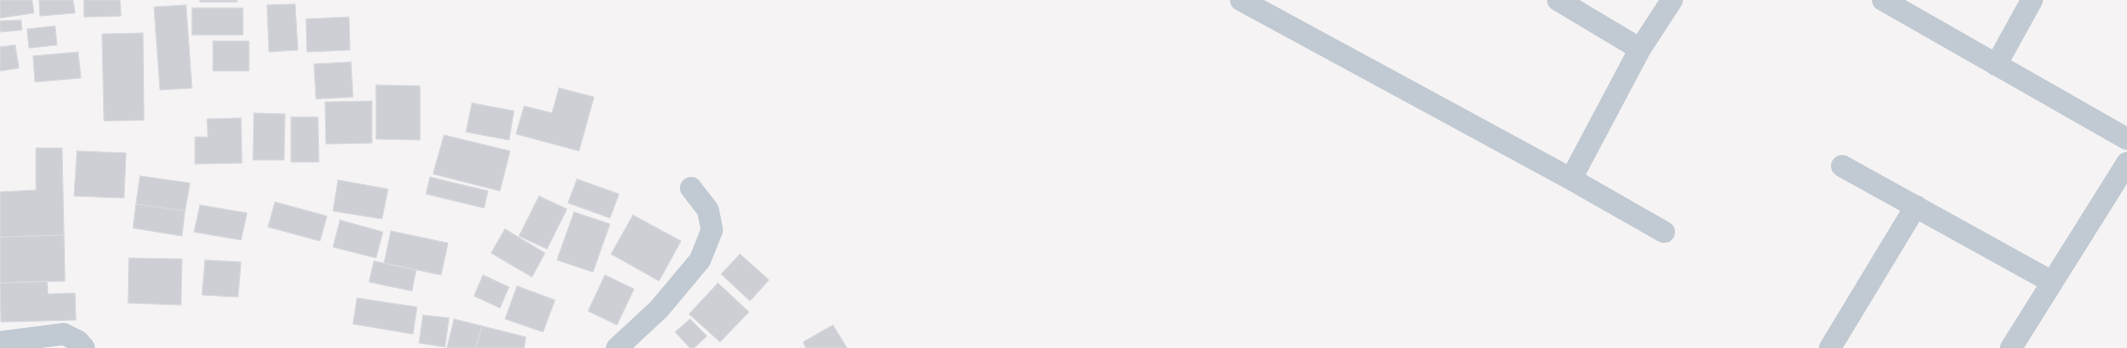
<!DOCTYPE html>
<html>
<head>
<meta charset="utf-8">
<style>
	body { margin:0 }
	canvas { display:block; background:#f5f3f3 }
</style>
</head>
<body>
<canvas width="2127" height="348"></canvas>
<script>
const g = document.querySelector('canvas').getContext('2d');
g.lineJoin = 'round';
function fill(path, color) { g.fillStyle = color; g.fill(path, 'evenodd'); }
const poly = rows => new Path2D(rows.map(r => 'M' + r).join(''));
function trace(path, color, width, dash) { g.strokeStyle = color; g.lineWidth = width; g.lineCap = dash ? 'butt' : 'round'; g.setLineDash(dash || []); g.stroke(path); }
const building = poly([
	[0,0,32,0,34,13,0,18,0,0],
	[39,0,73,0,75,13,40,16,39,0],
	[84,0,120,0,121,16,84,17,84,0],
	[200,0,237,0,237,2,200,2,200,0],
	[295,4,298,50,269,52,267,5,295,4],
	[186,5,192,88,160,90,154,7,186,5],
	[192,8,243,8,243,35,192,35,192,8],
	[349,17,350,50,307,52,306,19,349,17],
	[21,20,22,30,0,32,0,21,21,20],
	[55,26,57,45,29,48,27,29,55,26],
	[143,33,144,120,104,121,102,34,143,33],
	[213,41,249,41,249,71,213,71,213,41],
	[15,45,19,68,0,71,0,47,15,45],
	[78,52,81,78,35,82,33,56,78,52],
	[351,62,353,97,316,99,314,64,351,62],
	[376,85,420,86,420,140,376,139,376,85],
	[559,88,594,97,579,151,516,134,524,106,552,113,559,88],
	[372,101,372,143,326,144,325,102,372,101],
	[472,103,514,111,509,140,466,132,472,103],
	[254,113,285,114,284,160,253,160,254,113],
	[291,117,318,117,319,162,291,162,291,117],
	[241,118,242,163,195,164,195,137,208,137,207,119,241,118],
	[444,135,510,151,500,191,433,174,444,135],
	[36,148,62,148,64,235,0,237,0,192,36,190,36,148],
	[77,151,126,153,124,198,74,196,77,151],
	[140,176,190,183,185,211,136,204,140,176],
	[430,177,488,191,484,208,426,194,430,177],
	[577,179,619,194,610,218,568,203,577,179],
	[338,180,388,189,382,219,333,211,338,180],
	[539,196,567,209,547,249,519,236,539,196],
	[275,202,327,216,320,241,268,227,275,202],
	[136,204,185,211,182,236,133,228,136,204],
	[200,205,247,213,241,240,194,232,200,205],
	[574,212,610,224,593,272,557,260,574,212],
	[633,215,681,241,659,281,611,254,633,215],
	[340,220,383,232,376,258,333,247,340,220],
	[505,229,545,253,532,277,491,253,505,229],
	[391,231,448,243,441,275,384,263,391,231],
	[64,235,65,281,0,283,0,237,64,235],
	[740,254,769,280,750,301,721,274,740,254],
	[129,258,182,259,181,305,128,303,129,258],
	[205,260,241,262,238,297,202,295,205,260],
	[374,261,416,270,412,291,369,282,374,261],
	[483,275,509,287,500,308,474,296,483,275],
	[605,275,634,289,617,325,588,311,605,275],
	[47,281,48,294,75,293,76,320,1,322,0,283,47,281],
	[718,283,749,312,720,342,689,314,718,283],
	[517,286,555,300,543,332,505,319,517,286],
	[357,298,417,307,413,334,353,324,357,298],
	[423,315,449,318,445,347,419,343,423,315],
	[454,319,482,326,476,348,447,348,454,319],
	[690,319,707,336,694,348,690,348,675,332,690,319],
	[833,325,847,348,806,348,803,342,833,325],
	[482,326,526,337,524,348,476,348,482,326]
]);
fill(building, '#cdcfd5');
trace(building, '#d7d9de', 1);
trace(poly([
	[1241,0,1571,179,1664,232],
	[1558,0,1640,49],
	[1883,0,2127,139],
	[1996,65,2032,0],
	[1842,166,2052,282],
	[1571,179,1640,49,1672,0],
	[0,342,64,334,78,341,84,348],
	[617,348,659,309,700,260,712,230,708,210,691,188],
	[1830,348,1916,206],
	[2011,348,2127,163]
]), '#c1cad2', 22);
</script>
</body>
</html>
